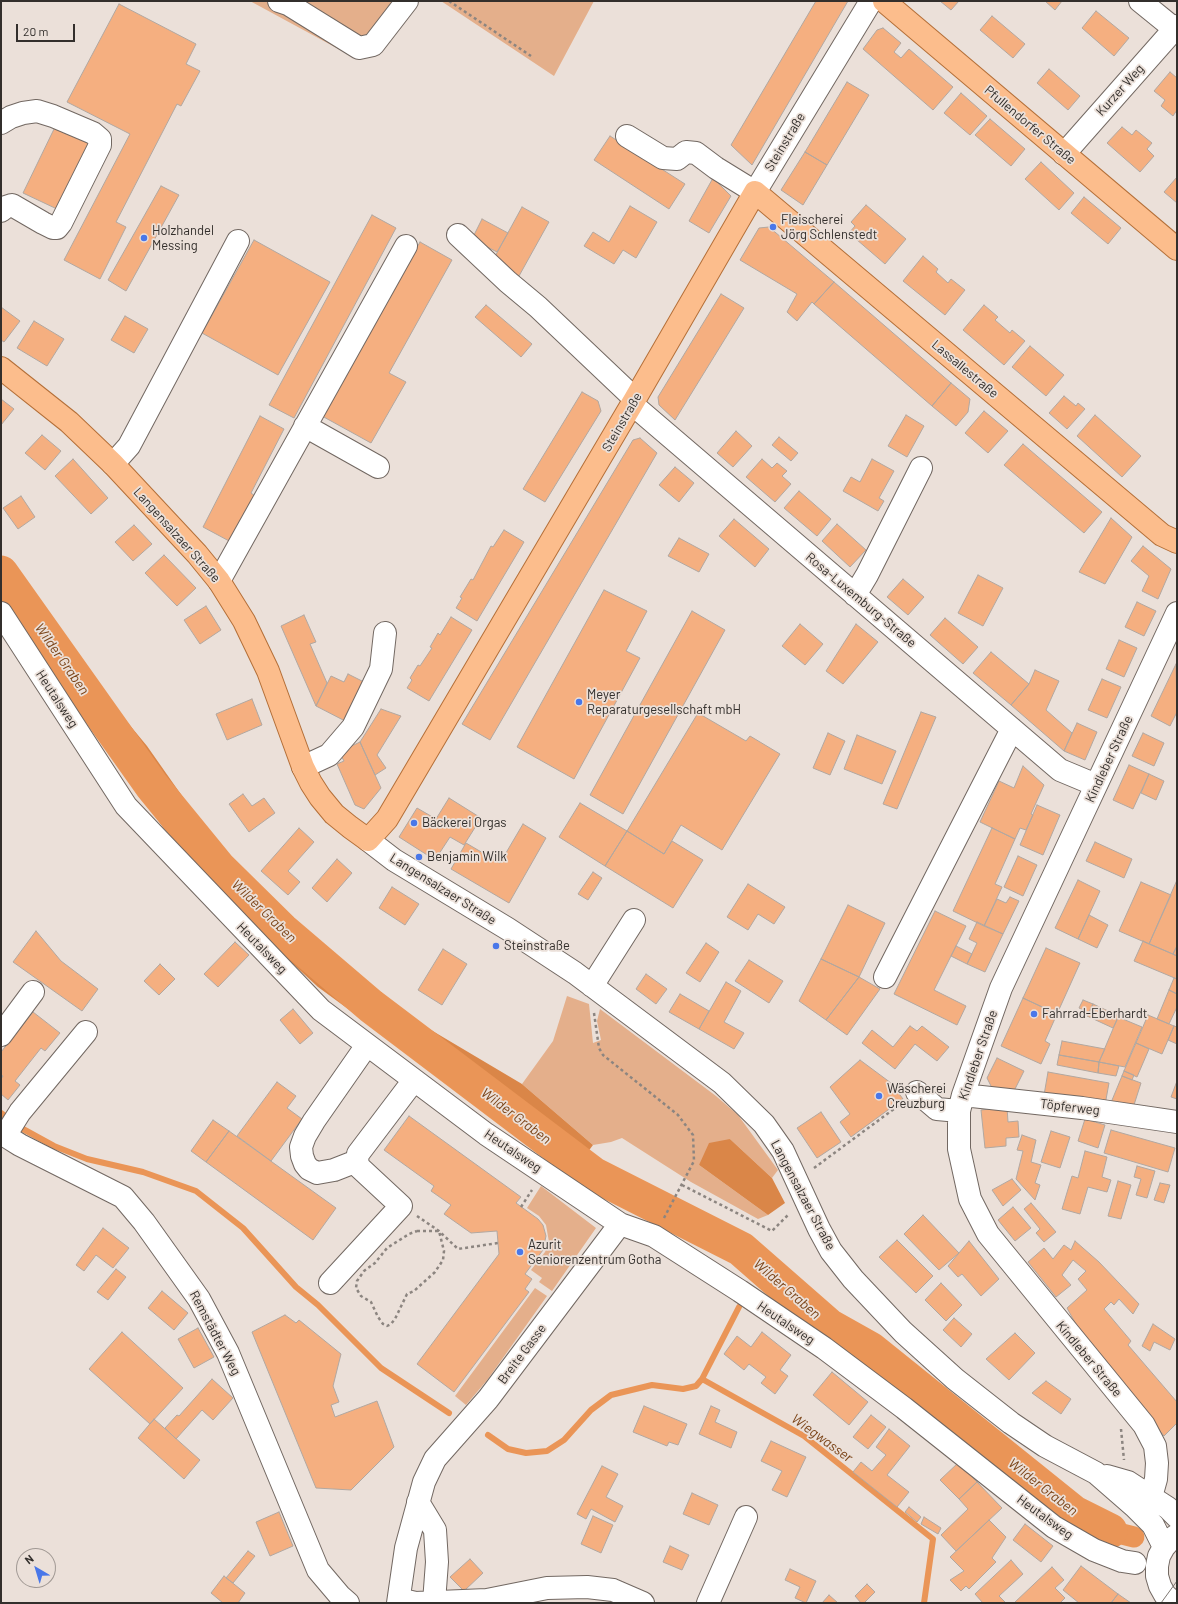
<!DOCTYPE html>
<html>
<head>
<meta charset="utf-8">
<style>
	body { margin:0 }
	#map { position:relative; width:1178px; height:1604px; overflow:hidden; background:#ebe0d9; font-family:Barlow,sans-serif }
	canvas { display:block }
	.frame { position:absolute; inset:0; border:2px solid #332f2c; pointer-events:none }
	.north { position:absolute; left:16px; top:1548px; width:40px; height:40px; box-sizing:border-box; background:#ebe0d9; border:1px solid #a19994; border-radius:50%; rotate:322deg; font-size:11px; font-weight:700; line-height:16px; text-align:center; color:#332f2c }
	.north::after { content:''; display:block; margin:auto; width:14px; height:18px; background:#4977e9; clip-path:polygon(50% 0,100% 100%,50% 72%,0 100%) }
	.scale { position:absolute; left:16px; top:24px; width:59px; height:18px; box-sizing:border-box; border:2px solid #332f2c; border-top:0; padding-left:5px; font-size:12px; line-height:14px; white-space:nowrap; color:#332f2c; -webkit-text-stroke:3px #ebe0d9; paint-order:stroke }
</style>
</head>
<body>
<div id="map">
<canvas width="1178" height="1604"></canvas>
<div class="frame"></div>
<div class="north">N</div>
<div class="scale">20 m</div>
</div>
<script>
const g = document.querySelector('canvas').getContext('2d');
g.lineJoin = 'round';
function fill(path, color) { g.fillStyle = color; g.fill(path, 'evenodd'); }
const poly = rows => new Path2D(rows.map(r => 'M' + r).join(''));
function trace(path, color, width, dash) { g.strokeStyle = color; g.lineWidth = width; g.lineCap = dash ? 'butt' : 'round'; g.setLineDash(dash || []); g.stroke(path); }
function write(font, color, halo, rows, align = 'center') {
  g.font = font + ' Barlow,sans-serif'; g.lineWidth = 3.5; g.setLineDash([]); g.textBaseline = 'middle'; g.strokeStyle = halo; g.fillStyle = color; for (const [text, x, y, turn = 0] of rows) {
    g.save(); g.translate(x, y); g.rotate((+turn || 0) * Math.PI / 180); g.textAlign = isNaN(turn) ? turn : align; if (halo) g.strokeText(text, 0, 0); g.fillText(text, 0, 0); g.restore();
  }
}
fill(poly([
	[250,1,418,1,380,54,355,58],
	[441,1,594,1,554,76],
	[567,996,589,1004,593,1043,601,1040,597,1021,600,1009,716,1096,738,1115,778,1170,772,1178,730,1139,699,1165,768,1215,758,1219,691,1182,622,1138,611,1142,593,1145,522,1084,553,1041],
	[541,1186,596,1228,552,1291,539,1282,542,1278,531,1270,545,1252,549,1242,546,1225,539,1216,527,1208],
	[535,1288,547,1296,488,1379,466,1405,455,1396]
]), '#e4af8b');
fill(poly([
	[1,559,99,688,147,746,227,860,285,917,372,995,522,1084,593,1145,572,1173,318,987,241,916,163,827,102,744,53,674,1,593],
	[730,1139,772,1178,785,1203,768,1215,699,1165,709,1143]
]), '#da8648');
trace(poly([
	[1,1113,23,1129,54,1146,87,1159,143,1172,196,1191,243,1228,296,1287,318,1305,381,1368,449,1413],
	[739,1307,702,1379,804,1436,933,1539,924,1603],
	[488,1435,508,1449,526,1453,547,1451,564,1440,591,1410,611,1395,652,1385,683,1389,696,1386,702,1379]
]), '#ea9557', 6);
trace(poly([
	[1110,1531,1134,1537]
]), '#ea9557', 21);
trace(poly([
	[1,573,152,786,219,868,282,930,371,1006,593,1174,741,1249,829,1326,870,1349,1074,1513,1110,1531]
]), '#ea9557', 35);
const building = poly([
	[816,1,848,1,752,165,731,145,816,1],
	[940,1,959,1,951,10,940,1],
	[1045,1,1062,1,1055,10,1045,1],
	[119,4,196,44,186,64,200,71,181,106,177,104,116,222,126,227,100,279,64,260,130,134,67,102,119,4],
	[1096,11,1129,38,1114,56,1082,28,1096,11],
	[992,16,1025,44,1013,58,980,30,992,16],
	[883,28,901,43,894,52,901,58,909,49,953,87,933,110,863,49,877,30,883,28],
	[1049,69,1080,96,1068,110,1037,83,1049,69],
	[1170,72,1177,78,1177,110,1173,116,1161,106,1165,100,1154,91,1170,72],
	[847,82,869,95,827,165,805,152,847,82],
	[961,93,987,116,970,135,944,113,961,93],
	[990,119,1025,149,1011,166,975,135,990,119],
	[56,125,90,141,57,209,23,193,56,125],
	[1122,127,1132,135,1136,130,1152,143,1147,149,1154,156,1140,172,1107,143,1122,127],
	[610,136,685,184,669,209,594,160,610,136],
	[805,152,827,165,803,205,781,190,805,152],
	[1041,162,1074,193,1059,210,1025,179,1041,162],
	[1177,177,1177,203,1164,192,1177,177],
	[713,178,731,196,709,233,689,221,713,178],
	[161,186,179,195,126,291,108,280,161,186],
	[1084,197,1121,228,1108,244,1071,213,1084,197],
	[866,205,906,239,885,264,849,233,855,226,851,222,866,205],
	[630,206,657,222,636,258,623,250,614,264,584,246,593,232,609,242,630,206],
	[522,207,549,222,519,276,492,262,522,207],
	[372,215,396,228,294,418,269,405,372,215],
	[482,219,508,233,497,252,472,239,482,219],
	[769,227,834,282,814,304,812,302,797,321,787,312,797,294,740,260,759,228,769,227],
	[254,240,330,282,278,375,202,333,254,240],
	[420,242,452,260,389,373,406,382,371,443,322,416,420,242],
	[923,256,938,269,936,272,948,283,951,279,965,290,945,315,903,281,923,256],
	[834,282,951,383,932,406,814,304,834,282],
	[721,294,744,308,675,420,659,405,658,397,721,294],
	[486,305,532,344,521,357,475,317,486,305],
	[984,305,998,317,995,320,1010,333,1012,330,1025,341,1004,365,963,330,984,305],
	[1,307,20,321,4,342,1,340,1,307],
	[125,316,148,329,134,353,111,340,125,316],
	[34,321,64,339,47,366,17,348,34,321],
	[1030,346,1064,375,1046,396,1012,367,1030,346],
	[951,383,970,399,968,412,956,426,932,406,951,383],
	[582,392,598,401,601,411,545,502,523,489,582,392],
	[1064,396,1076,406,1078,403,1085,409,1067,429,1049,413,1064,396],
	[1,399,14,409,1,425,1,399],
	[984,411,1008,431,988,453,965,433,984,411],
	[906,415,924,426,907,457,888,446,906,415],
	[1095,415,1141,456,1122,477,1077,436,1095,415],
	[260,416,284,429,251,493,255,496,231,542,203,527,260,416],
	[736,431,752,446,733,467,717,453,736,431],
	[42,435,61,451,45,470,25,453,42,435],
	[779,437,798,453,791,461,772,445,779,437],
	[640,438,657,453,490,740,462,724,633,440,640,438],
	[1023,444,1102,512,1084,533,1004,465,1023,444],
	[73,459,108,498,91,514,55,476,73,459],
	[762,459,772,468,777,463,787,471,782,476,791,484,775,502,746,477,762,459],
	[872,459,894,471,879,498,884,501,878,511,843,491,851,477,860,482,872,459],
	[675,467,694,483,679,502,659,485,675,467],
	[799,491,831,519,817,536,784,508,799,491],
	[21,496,35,517,18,529,3,508,21,496],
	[1111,518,1132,537,1105,584,1079,572,1111,518],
	[734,519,769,549,755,567,719,536,734,519],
	[837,524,866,550,850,567,822,541,837,524],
	[134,525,152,544,133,561,115,542,134,525],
	[504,530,524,542,477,621,456,608,462,598,460,597,471,579,473,580,491,546,493,547,504,530],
	[679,538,709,554,699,572,668,556,679,538],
	[1143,546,1171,569,1158,599,1142,591,1149,576,1131,561,1143,546],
	[164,555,196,588,177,606,145,573,164,555],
	[978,575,1003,588,983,626,958,613,978,575],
	[903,579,924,597,908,615,887,597,903,579],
	[604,590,647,611,626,651,640,658,574,779,517,747,604,590],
	[1137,602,1156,611,1144,636,1125,627,1137,602],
	[206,606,221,630,200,644,184,620,206,606],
	[692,611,725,630,623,814,590,795,692,611],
	[304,615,316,642,310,644,327,683,316,706,281,626,304,615],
	[451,617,472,630,429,701,407,688,412,680,410,678,418,665,420,666,432,648,430,647,438,633,440,635,451,617],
	[945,618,978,647,963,664,930,635,945,618],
	[800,624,823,644,805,665,782,646,800,624],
	[856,624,878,642,843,684,826,671,856,624],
	[1119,640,1137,648,1124,677,1106,669,1119,640],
	[991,652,1029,684,1011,705,973,673,991,652],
	[1176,664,1177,712,1170,726,1151,716,1176,664],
	[1035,670,1059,681,1046,710,1072,733,1064,751,1011,705,1029,684,1035,670],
	[348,674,368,684,349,723,316,706,331,676,344,682,348,674],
	[1102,679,1121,687,1107,718,1088,710,1102,679],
	[252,699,262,725,227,740,216,714,252,699],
	[381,709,401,716,377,755,386,768,375,775,360,742,381,709],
	[921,712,936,717,897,809,883,804,921,712],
	[698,713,746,741,750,736,780,754,722,850,681,825,664,854,627,831,698,713],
	[1077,723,1097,732,1085,760,1064,751,1077,723],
	[828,733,845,741,830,775,813,768,828,733],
	[1143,733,1164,743,1154,766,1132,756,1143,733],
	[857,735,896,751,882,784,844,769,857,735],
	[360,742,381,788,364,809,355,805,337,764,344,761,339,752,360,742],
	[1129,765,1149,774,1133,809,1113,800,1129,765],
	[1023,766,1044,785,1031,814,1033,815,1026,830,1020,828,1015,839,980,822,999,781,1014,788,1023,766],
	[1149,774,1164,781,1156,800,1141,793,1149,774],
	[243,794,252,806,264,798,275,813,249,832,229,804,243,794],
	[449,798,481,818,464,845,450,837,435,860,399,837,417,808,436,819,449,798],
	[580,803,627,831,605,866,559,837,580,803],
	[1037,805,1060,815,1043,855,1020,845,1037,805],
	[523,824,546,838,509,903,451,869,466,843,500,863,523,824],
	[299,828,314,842,288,871,300,882,288,895,261,871,299,828],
	[992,828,1015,839,995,884,1002,887,984,926,953,911,992,828],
	[627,831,664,854,672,841,703,860,673,908,605,866,627,831],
	[1095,842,1132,859,1124,878,1086,861,1095,842],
	[1018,856,1037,865,1023,896,1004,887,1018,856],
	[337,859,352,873,327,902,312,888,337,859],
	[593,872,602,878,588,900,578,894,593,872],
	[1078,880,1100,891,1078,939,1055,928,1078,880],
	[1177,880,1177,946,1173,954,1149,944,1177,880],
	[1141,882,1171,895,1149,944,1119,931,1141,882],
	[748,884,785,907,774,924,758,914,748,930,727,917,748,884],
	[392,887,419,904,405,925,379,908,392,887],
	[1010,897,1019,901,1003,934,984,926,997,899,1006,903,1010,897],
	[848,905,885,923,859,977,821,959,848,905],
	[935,911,966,926,934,990,966,1006,957,1025,894,994,935,911],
	[1089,915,1108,925,1097,948,1078,939,1089,915],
	[977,922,1003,934,985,972,967,964,977,943,969,939,977,922],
	[36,931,61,961,98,989,82,1011,13,962,36,931],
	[1143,941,1177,956,1177,979,1134,961,1143,941],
	[235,942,249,955,218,987,204,974,235,942],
	[706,943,719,952,700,982,686,973,706,943],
	[956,946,972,954,967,964,951,956,956,946],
	[1177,946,1177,956,1173,954,1177,946],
	[1046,948,1080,963,1057,1014,1023,998,1046,948],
	[443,949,467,964,442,1005,418,990,443,949],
	[821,959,859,977,826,1020,799,1001,821,959],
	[749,960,783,981,769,1003,735,981,749,960],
	[160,964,175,979,159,995,144,981,160,964],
	[646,974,667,989,656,1004,636,989,646,974],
	[859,977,880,989,847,1035,826,1020,859,977],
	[1174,978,1177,979,1177,994,1169,990,1174,978],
	[726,982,741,991,724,1022,744,1033,734,1049,699,1029,726,982],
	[1169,990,1177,994,1177,1007,1169,1024,1157,1019,1169,990],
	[680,994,709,1011,699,1029,669,1012,680,994],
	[1023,998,1057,1014,1045,1041,1050,1044,1041,1064,1001,1046,1023,998],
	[1083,1000,1093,1004,1089,1013,1079,1008,1083,1000],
	[1093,1004,1119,1016,1113,1028,1087,1016,1093,1004],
	[293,1009,313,1033,300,1044,280,1020,293,1009],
	[33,1012,60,1033,45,1051,41,1048,15,1081,20,1085,8,1100,1,1094,1,1079,3,1076,1,1075,1,1052,33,1012],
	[1148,1015,1174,1026,1162,1054,1136,1043,1148,1015],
	[1118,1017,1142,1027,1125,1067,1099,1062,1118,1017],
	[910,1026,917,1031,922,1026,949,1047,937,1061,915,1044,895,1069,862,1043,872,1030,893,1047,910,1026],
	[1174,1026,1177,1027,1177,1044,1168,1040,1174,1026],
	[1062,1041,1105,1049,1099,1062,1059,1055,1062,1041],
	[1136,1043,1149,1049,1137,1077,1124,1071,1136,1043],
	[1059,1055,1099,1062,1098,1073,1057,1065,1059,1055],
	[997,1058,1024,1071,1014,1091,992,1088,987,1078,997,1058],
	[860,1060,891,1083,903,1099,851,1137,840,1122,850,1114,830,1087,860,1060],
	[1099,1062,1119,1066,1116,1076,1098,1073,1099,1062],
	[1124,1071,1134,1075,1132,1080,1122,1076,1124,1071],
	[1048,1072,1109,1083,1105,1105,1044,1095,1048,1072],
	[1122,1076,1141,1083,1133,1108,1110,1105,1122,1076],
	[1177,1081,1177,1099,1171,1097,1177,1081],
	[277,1082,296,1096,287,1108,302,1119,271,1161,237,1136,277,1082],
	[1007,1107,1008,1122,1018,1121,1019,1137,1006,1138,1006,1146,985,1148,981,1110,1007,1107],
	[821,1112,841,1142,817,1158,797,1128,821,1112],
	[409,1116,521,1197,516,1203,538,1219,543,1225,546,1236,543,1250,525,1274,532,1279,525,1289,529,1292,454,1392,417,1364,499,1254,497,1231,471,1233,444,1214,451,1205,431,1191,434,1186,384,1150,409,1116],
	[1085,1119,1105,1125,1098,1148,1078,1141,1085,1119],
	[213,1120,229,1131,206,1162,191,1151,213,1120],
	[1111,1130,1175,1148,1168,1172,1104,1153,1111,1130],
	[229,1131,336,1208,313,1240,206,1162,229,1131],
	[1051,1131,1070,1137,1060,1168,1041,1162,1051,1131],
	[1022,1135,1036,1140,1031,1162,1041,1165,1035,1183,1040,1185,1035,1200,1016,1179,1023,1151,1017,1150,1022,1135],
	[1085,1151,1107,1157,1102,1177,1111,1180,1107,1192,1088,1187,1080,1214,1062,1209,1072,1176,1078,1178,1085,1151],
	[1137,1166,1155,1171,1147,1198,1136,1195,1141,1179,1134,1177,1137,1166],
	[1012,1179,1021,1190,1003,1206,992,1190,1012,1179],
	[1118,1181,1131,1185,1121,1219,1108,1216,1118,1181],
	[1160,1183,1170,1185,1164,1203,1154,1200,1160,1183],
	[1031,1203,1056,1232,1044,1242,1036,1233,1040,1229,1024,1209,1031,1203],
	[1013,1207,1031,1228,1015,1241,998,1220,1013,1207],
	[923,1215,959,1253,939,1270,904,1234,923,1215],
	[103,1228,129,1248,113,1268,96,1255,84,1271,76,1265,103,1228],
	[897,1240,933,1276,916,1293,879,1257,897,1240],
	[969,1241,999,1279,981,1296,962,1274,958,1277,948,1266,969,1241],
	[1075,1241,1099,1262,1139,1304,1133,1314,1119,1299,1114,1305,1111,1302,1104,1309,1131,1341,1128,1345,1177,1402,1177,1423,1164,1436,1078,1328,1067,1308,1087,1290,1078,1279,1086,1271,1073,1260,1062,1275,1071,1285,1056,1297,1028,1262,1044,1248,1053,1259,1064,1245,1071,1250,1075,1241],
	[116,1269,126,1277,108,1300,97,1292,116,1269],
	[941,1283,962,1305,946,1321,925,1300,941,1283],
	[162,1291,188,1313,174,1330,148,1308,162,1291],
	[285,1315,296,1323,299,1320,341,1354,333,1386,339,1402,331,1405,335,1417,377,1401,394,1447,351,1490,316,1488,252,1332,285,1315],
	[954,1318,972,1334,961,1347,943,1330,954,1318],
	[1153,1324,1175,1339,1170,1350,1154,1342,1150,1351,1142,1346,1153,1324],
	[198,1328,214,1357,194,1368,178,1339,198,1328],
	[122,1332,183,1388,150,1424,89,1369,122,1332],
	[762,1332,791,1355,780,1370,788,1376,775,1394,761,1383,766,1377,749,1364,744,1370,724,1354,737,1336,751,1347,762,1332],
	[1015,1333,1035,1353,1009,1380,986,1359,1015,1333],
	[832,1372,868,1402,849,1425,813,1395,832,1372],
	[212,1379,233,1398,213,1420,202,1410,176,1439,165,1428,177,1415,179,1416,212,1379],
	[1046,1381,1071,1399,1061,1414,1032,1393,1046,1381],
	[644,1406,687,1424,678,1445,669,1442,667,1446,633,1432,644,1406],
	[711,1406,720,1410,715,1422,737,1432,731,1448,699,1434,711,1406],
	[871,1415,886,1427,868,1449,853,1437,871,1415],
	[154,1419,200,1460,184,1479,138,1438,154,1419],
	[889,1429,910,1446,887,1475,909,1492,897,1507,853,1472,861,1462,872,1471,886,1455,876,1447,889,1429],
	[771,1441,806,1457,787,1497,772,1490,782,1471,761,1461,771,1441],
	[958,1463,977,1482,959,1499,940,1480,958,1463],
	[602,1466,618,1474,606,1497,623,1506,615,1522,591,1509,586,1519,577,1514,602,1466],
	[977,1482,1002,1508,956,1551,941,1535,968,1509,959,1499,977,1482],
	[692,1493,718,1505,709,1525,683,1514,692,1493],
	[909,1507,921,1517,917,1522,905,1512,909,1507],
	[279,1512,293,1546,270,1556,256,1522,279,1512],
	[593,1516,613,1525,601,1553,581,1544,593,1516],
	[924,1517,941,1528,938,1534,921,1524,924,1517],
	[989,1520,1006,1537,992,1558,996,1562,969,1589,966,1586,961,1591,950,1580,964,1571,950,1557,989,1520],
	[1025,1524,1053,1546,1041,1562,1013,1540,1025,1524],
	[670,1546,689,1555,682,1570,663,1562,670,1546],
	[248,1551,255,1556,233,1583,226,1578,248,1551],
	[470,1559,483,1573,464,1591,450,1577,470,1559],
	[1011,1560,1023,1574,999,1596,1006,1603,983,1603,975,1594,1011,1560],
	[1081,1566,1118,1594,1111,1603,1079,1603,1063,1590,1081,1566],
	[1052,1567,1064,1580,1055,1588,1065,1598,1060,1603,1014,1603,1052,1567],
	[790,1569,816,1581,806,1603,795,1598,800,1587,785,1580,790,1569],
	[224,1576,245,1593,238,1603,223,1603,211,1593,224,1576],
	[867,1584,875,1592,864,1603,861,1603,855,1596,867,1584],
	[1118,1594,1131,1603,1111,1603,1118,1594],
	[829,1595,838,1603,822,1603,829,1595]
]);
fill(building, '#f5af80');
trace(building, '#b1a7a0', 1);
const minor = poly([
	[279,1,288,4,359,48,373,45,407,1],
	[1140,1,1177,31],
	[1,123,11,117,23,113,37,111,53,116,93,133,100,139,100,145,61,223,57,228,53,228,43,223,12,205,6,207,1,211],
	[627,136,663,158,677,159,686,152,696,153,716,168,755,192,871,1],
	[1064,154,1177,26],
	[458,235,508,282,538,307,635,399],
	[632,404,1060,770,1096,785],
	[305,426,378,467],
	[113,464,129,446,238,241],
	[219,581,406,246],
	[855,595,867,575,921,468],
	[1,613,126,806,321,1010,486,1134,620,1224,654,1236,740,1291,824,1348,904,1408,1054,1527,1094,1550,1122,1561,1135,1563],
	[303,767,329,755,353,727,381,669,385,633],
	[368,840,394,860,508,929,575,973,722,1083,764,1124,783,1151,819,1229,831,1251,853,1279,903,1332,955,1379,1011,1423,1045,1446,1096,1473,1135,1507,1153,1525,1164,1547],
	[885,977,1012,729],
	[592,986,634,920],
	[1,1035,33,992],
	[917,1092,937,1109,959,1111],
	[963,1095,1082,1108,1177,1122],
	[1,1133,20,1145,123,1197,144,1222,199,1299,228,1353,318,1570,340,1596,348,1603],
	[5,1136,20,1112,86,1032],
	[357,1161,334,1170,317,1173,309,1169,305,1164,302,1156,301,1147,305,1136,314,1121,367,1045],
	[330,1283,401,1206,359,1167,357,1161,358,1154,414,1080],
	[1107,1476,1128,1482,1168,1508,1177,1517],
	[1151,1497,1156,1479,1157,1463,1155,1446,1144,1425,988,1234,970,1199,959,1149,959,1111,963,1095,1001,988,1177,613],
	[418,1502,435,1530,437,1562,434,1602],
	[399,1599,415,1603,487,1600,547,1588,587,1587,613,1590,643,1603],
	[398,1603,406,1548,424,1482,435,1459,488,1399,620,1224],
	[708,1603,746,1517],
	[1174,1603,1165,1595,1160,1586,1157,1576,1157,1566,1159,1556,1164,1547,1171,1539,1177,1535]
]);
const major = poly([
	[884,1,1177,249],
	[1,368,69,422,113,464,197,554,219,581,244,621,268,671,303,767,311,783,320,797,334,814,350,827,368,840,387,819,635,399,755,192,1162,535,1177,542]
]);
trace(minor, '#726862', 24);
trace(major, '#b46f38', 24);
trace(poly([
	[449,1,531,56],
	[594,1013,599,1048,603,1055,678,1115,693,1135,694,1161,664,1218],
	[814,1168,902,1103],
	[682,1185,772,1231,789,1214],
	[521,1207,532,1190],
	[417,1216,439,1231,458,1249,498,1243],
	[417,1231,439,1231,444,1251,443,1260,435,1272,414,1291,407,1294,395,1319,391,1324,387,1326,383,1324,378,1317,371,1302,361,1296,356,1288,357,1281,364,1271,375,1263,387,1248,409,1234,417,1231],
	[1121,1429,1124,1460]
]), '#8c8580', 2.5, [3, 3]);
trace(minor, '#fff', 22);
trace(major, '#fcbd8c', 22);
trace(poly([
	[1161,1603,1177,1581]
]), '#7f7873', 1);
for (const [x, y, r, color] of [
	[773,227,4,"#4977e9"],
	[144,238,4,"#4977e9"],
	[579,702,4,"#4977e9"],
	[414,823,4,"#4977e9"],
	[419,857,4,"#4977e9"],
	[496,946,4,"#4977e9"],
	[1034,1014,4,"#4977e9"],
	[879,1096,4,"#4977e9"],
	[520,1252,4,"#4977e9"]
]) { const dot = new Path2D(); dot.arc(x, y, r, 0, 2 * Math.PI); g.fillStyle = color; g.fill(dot); trace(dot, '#ebe0d9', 1.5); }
write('13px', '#332f2c', '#ebe0d9', [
	["Kurzer Weg",1120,90,-48],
	["Pfullendorfer Straße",1030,125,40],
	["Steinstraße",785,142,-59],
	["Lassallestraße",965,369,40],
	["Steinstraße",622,422,-60],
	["Langensalzaer Straße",177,535,48],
	["Rosa-Luxemburg-Straße",861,600,40],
	["Heutalsweg",57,699,57],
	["Kindleber Straße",1109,759,-65],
	["Langensalzaer Straße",443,889,32],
	["Heutalsweg",262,948,46],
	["Kindleber Straße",978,1055,-71],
	["Töpferweg",1070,1107,7],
	["Heutalsweg",513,1151,34],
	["Langensalzaer Straße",803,1195,62],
	["Heutalsweg",786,1323,34],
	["Remstädter Weg",215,1333,62],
	["Breite Gasse",522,1354,-53],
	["Kindleber Straße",1089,1359,50],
	["Heutalsweg",1045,1517,36]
]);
write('13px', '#332f2c', '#ebe0d9', [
	["Fleischerei",781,220],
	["Jörg Schlenstedt",781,235],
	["Holzhandel",152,231],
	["Messing",152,246],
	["Meyer",587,695],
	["Reparaturgesellschaft mbH",587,710],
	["Bäckerei Orgas",422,823],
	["Benjamin Wilk",427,857],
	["Steinstraße",504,946],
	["Fahrrad-Eberhardt",1042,1014],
	["Wäscherei",887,1089],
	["Creuzburg",887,1104],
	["Azurit",528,1245],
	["Seniorenzentrum Gotha",528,1260]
], 'left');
write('italic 14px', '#7c4519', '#ebe0d9', [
	["Wilder Graben",62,659,55],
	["Wilder Graben",264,911,44],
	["Wilder Graben",516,1116,37],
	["Wilder Graben",787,1289,41],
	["Wiegwasser",822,1438,36],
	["Wilder Graben",1043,1487,38]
]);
</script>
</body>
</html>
